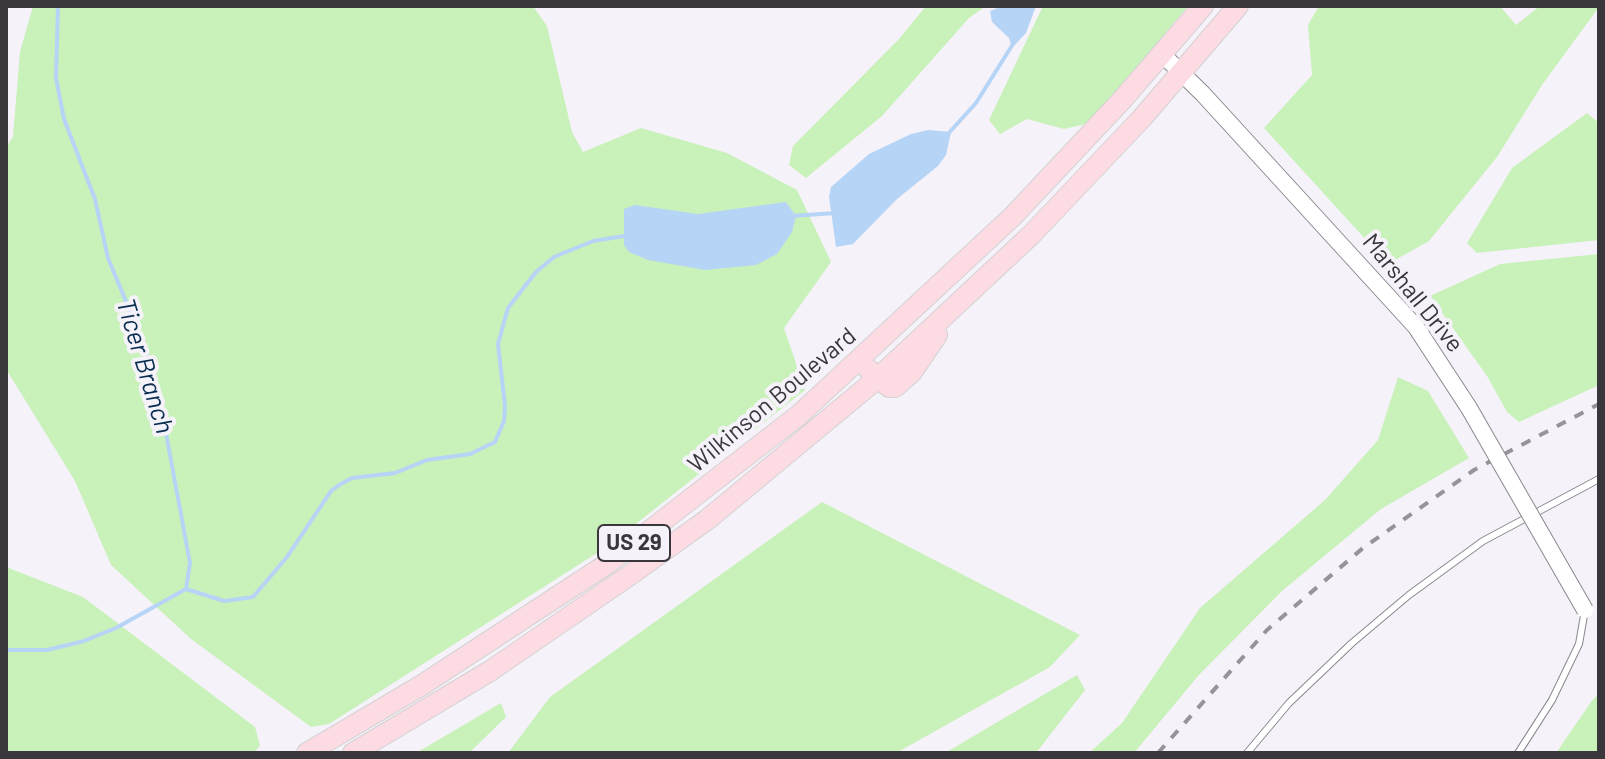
<!DOCTYPE html>
<html>
<head>
<meta charset="utf-8">
<style>
	body { margin:0 }
	#map { position:relative; width:1605px; height:759px; overflow:hidden; background:#f6f2fa; font-family:Barlow,sans-serif }
	canvas { display:block }
	.frame { position:absolute; inset:0; border:8px solid #39373b; pointer-events:none }
</style>
</head>
<body>
<div id="map">
<canvas width="1605" height="759"></canvas>
<div class="frame"></div>
</div>
<script>
const g = document.querySelector('canvas').getContext('2d');
g.lineJoin = 'round';
function fill(path, color) { g.fillStyle = color; g.fill(path, 'evenodd'); }
const poly = rows => new Path2D(rows.map(r => 'M' + r).join(''));
function trace(path, color, width, dash) { g.strokeStyle = color; g.lineWidth = width; g.lineCap = dash ? 'butt' : 'round'; g.setLineDash(dash || []); g.stroke(path); }
function write(font, color, halo, rows, align = 'center') {
  g.font = font + ' Barlow,sans-serif'; g.lineWidth = 8; g.setLineDash([]); g.textBaseline = 'middle'; g.strokeStyle = halo; g.fillStyle = color; for (const [text, x, y, turn = 0] of rows) {
    g.save(); g.translate(x, y); g.rotate((+turn || 0) * Math.PI / 180); g.textAlign = isNaN(turn) ? turn : align; if (halo) g.strokeText(text, 0, 0); g.fillText(text, 0, 0); g.restore();
  }
}
fill(poly([
	[33,6,533,6,547,26,572,132,583,152,641,128,727,153,797,190,831,262,784,328,805,390,608,546,329,724,311,727,191,639,111,565,75,481,6,369,6,148,13,136,20,52],
	[926,6,986,6,969,18,882,116,806,178,789,165,793,146,899,39],
	[1043,6,1188,6,1090,123,1064,129,1027,119,1000,134,989,120],
	[1319,6,1500,6,1516,25,1540,6,1599,7,1542,85,1497,157,1429,241,1388,264,1264,128,1312,75,1308,25],
	[1587,113,1599,123,1599,240,1477,253,1467,243,1512,168],
	[1599,254,1599,385,1519,422,1507,412,1487,376,1430,296,1500,264],
	[1398,377,1428,391,1469,458,1381,509,1282,591,1198,676,1134,753,1089,753,1122,723,1200,608,1325,500,1378,440],
	[822,502,1080,635,1050,667,896,753,508,753,550,697],
	[6,567,83,597,255,727,260,746,253,753,6,753],
	[1077,675,1085,690,1036,753,945,753],
	[1599,693,1599,753,1556,753,1591,702],
	[501,703,506,717,469,753,416,753]
]), '#c9f1ba');
fill(poly([
	[1003,6,1036,6,1026,33,1012,48,1009,38,992,22,990,11],
	[928,130,951,132,946,155,938,166,897,199,853,244,836,247,829,197,831,187,869,154,911,134],
	[786,202,796,216,792,232,777,254,756,265,705,270,648,260,629,252,624,245,624,209,635,205,698,214]
]), '#b5d4f6');
trace(poly([
	[947,135,976,103,1013,44],
	[792,216,835,213],
	[186,589,224,601,253,597,287,557,331,491,339,485,352,478,395,473,427,460,470,454,495,442,504,421,505,406,498,344,508,308,536,272,554,257,593,241,624,236],
	[6,650,47,650,84,641,116,628,186,589,190,563,160,401,142,340,108,258,95,199,64,119,56,78,58,6]
]), '#b5d4f6', 4);
const service = poly([
	[1247,753,1289,703,1352,643,1409,595,1483,541,1599,479],
	[1518,753,1552,700,1579,644,1585,610]
]);
const tertiary = poly([
	[1163,55,1203,94,1416,327,1469,408]
]);
const primary = poly([
	[869,370,889,387,895,387,912,372,937,335],
	[307,753,422,685,607,564,799,415,1013,216,1122,100,1203,6],
	[353,753,490,671,630,575,708,519,878,378,1031,235,1142,118,1238,6]
]);
trace(service, '#8b878e', 8);
trace(tertiary, '#8b878e', 18);
trace(primary, '#d3d3d4', 22);
trace(service, '#fff', 6);
trace(tertiary, '#fff', 16);
trace(primary, '#fddbe2', 20);
trace(poly([
	[1158,753,1267,630,1363,548,1474,470,1599,404]
]), '#969399', 4, [10, 10]);
const tertiaryBridge = poly([
	[1469,408,1585,610]
]);
trace(tertiaryBridge, '#8b878e', 18, []);
trace(tertiaryBridge, '#fff', 16);
for (const [x, y, w] of [
	[634,543,72]
]) { const box = new Path2D(); box.roundRect(x - w / 2, y - 18, w, 36, 6); g.fillStyle = '#f6f2fa'; g.fill(box); trace(box, '#39373b', 2); }
write('bold 22px', '#39373b', null, [
	["US 29",634,543]
]);
write('24px', '#39373b', '#f6f2fa', [
	["Marshall Drive",1413,293,51],
	["Wilkinson Boulevard",772,400,-40]
]);
write('italic 26px', '#092e51', '#f6f2fa', [
	["Ticer Branch",145,366,73]
]);
</script>
</body>
</html>
